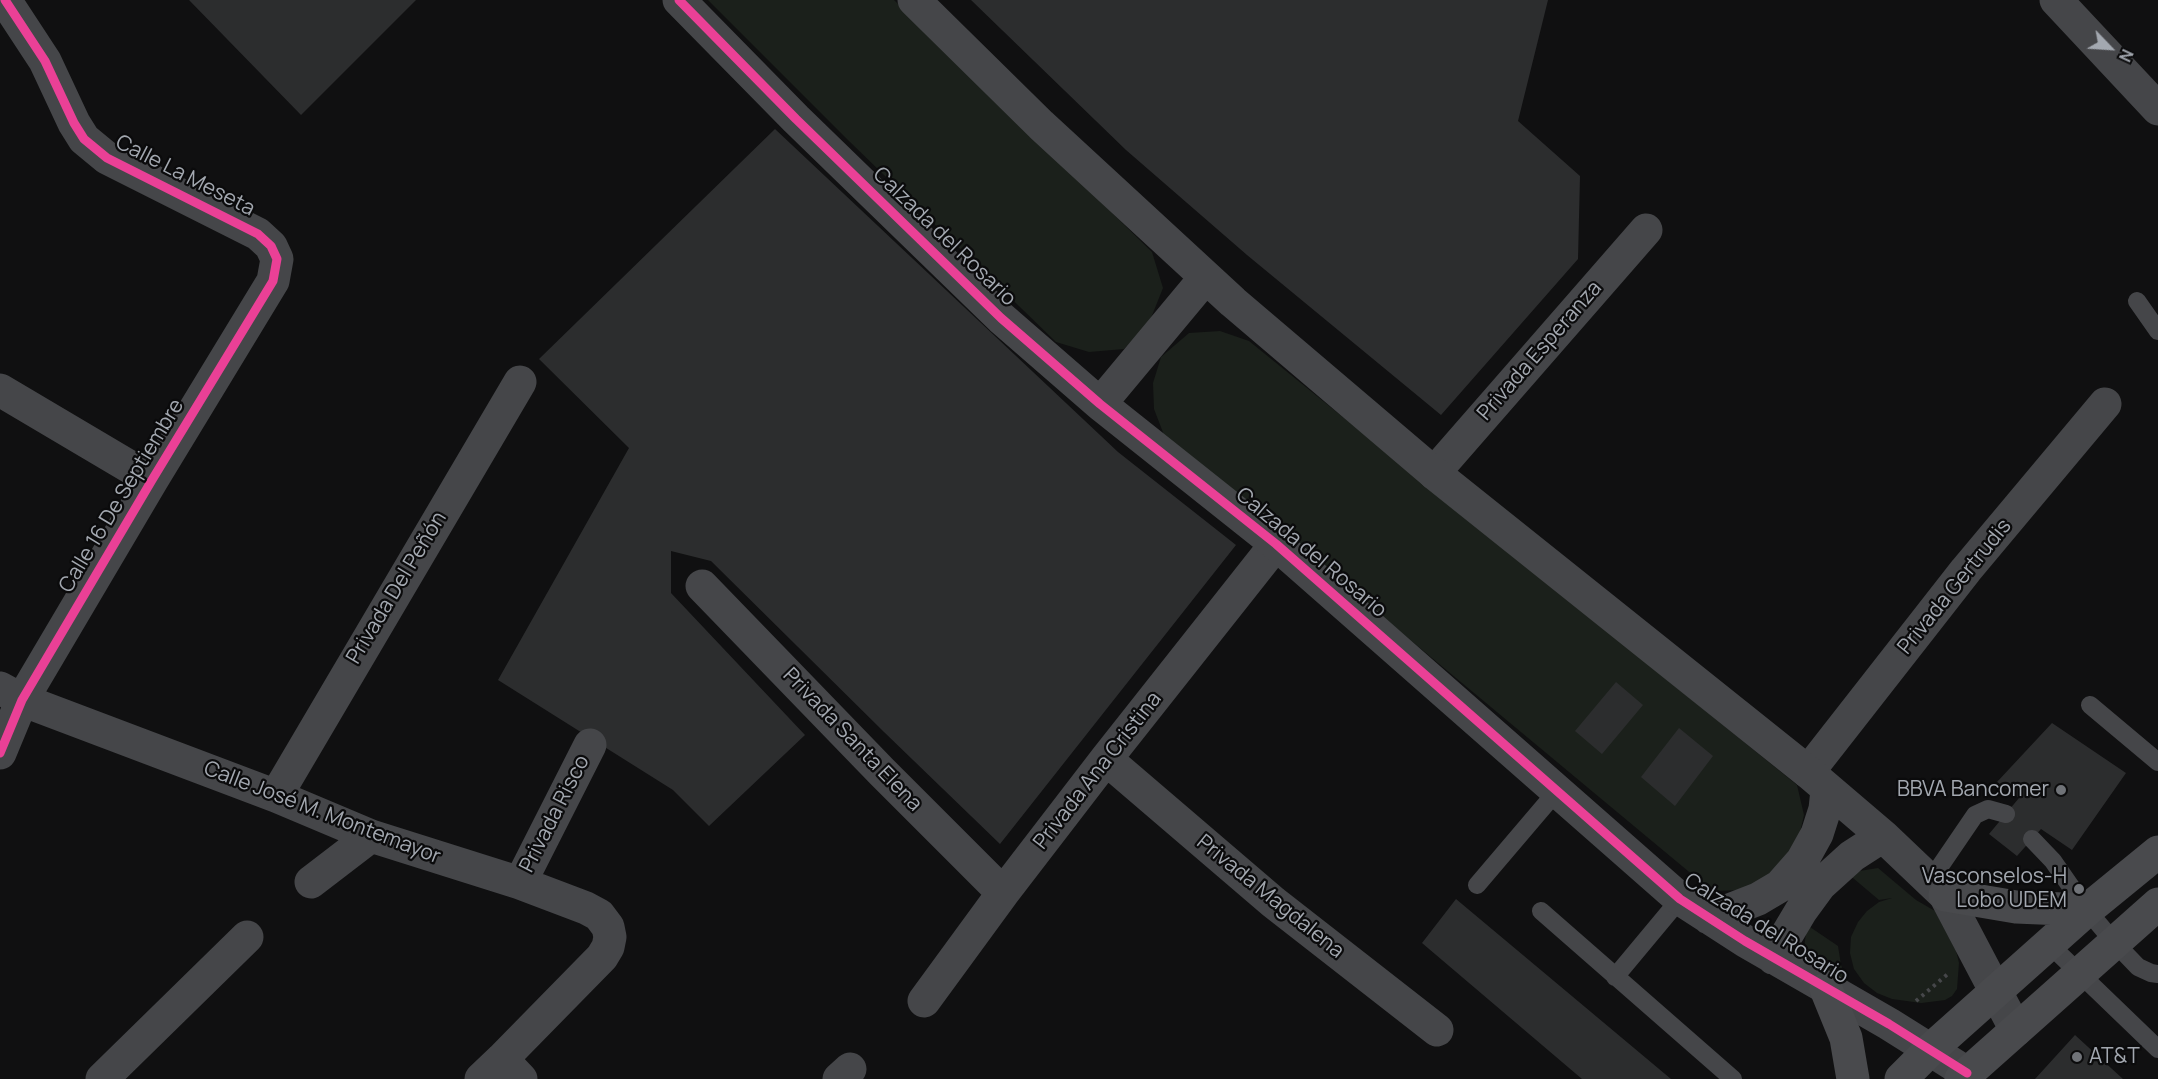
<!DOCTYPE html>
<html>
<head>
<meta charset="utf-8">
<style>
	body { margin:0 }
	#map { position:relative; width:2158px; height:1079px; overflow:hidden; background:#101011; font-family:Manrope,sans-serif }
	canvas { display:block }
	.north { position:absolute; left:2080px; top:18px; width:60px; height:60px; -webkit-text-stroke:4px #0b0b0c; paint-order:stroke; rotate:115deg; font-size:16px; font-weight:700; line-height:24px; text-align:center; color:#a3a8b0 }
	.north::after { content:''; display:block; margin:auto; width:21px; height:27px; background:#a3a8b0; clip-path:polygon(50% 0,100% 100%,50% 72%,0 100%) }
</style>
</head>
<body>
<div id="map">
<canvas width="2158" height="1079"></canvas>
<div class="north">N</div>
</div>
<script>
const g = document.querySelector('canvas').getContext('2d');
g.lineJoin = 'round';
function fill(path, color) { g.fillStyle = color; g.fill(path, 'evenodd'); }
const poly = rows => new Path2D(rows.map(r => 'M' + r).join(''));
function trace(path, color, width, dash) { g.strokeStyle = color; g.lineWidth = width; g.lineCap = dash ? 'butt' : 'round'; g.setLineDash(dash || []); g.stroke(path); }
function write(font, color, halo, rows, align = 'center') {
  g.font = font + ' Manrope,sans-serif'; g.lineWidth = 4.5; g.setLineDash([]); g.textBaseline = 'middle'; g.strokeStyle = halo; g.fillStyle = color; for (const [text, x, y, turn = 0] of rows) {
    g.save(); g.translate(x, y); g.rotate((+turn || 0) * Math.PI / 180); g.textAlign = isNaN(turn) ? turn : align; if (halo) g.strokeText(text, 0, 0); g.fillText(text, 0, 0); g.restore();
  }
}
fill(poly([
	[708,0,894,0,1152,252,1163,288,1149,323,1124,349,1089,352,1056,342,849,141],
	[1220,331,1249,341,1797,785,1804,815,1798,841,1776,873,1745,890,1712,891,1164,435,1154,409,1153,383,1161,357,1189,333],
	[1878,868,1916,900,1935,911,1956,951,1959,963,1957,989,1952,996,1945,1000,1921,1003,1892,999,1877,993,1864,983,1854,969,1850,953,1851,937,1858,922,1867,911,1879,902,1892,898,1879,900,1847,873],
	[1807,925,1838,946,1841,965,1850,987,1803,957]
]), '#1b201b');
fill(poly([
	[189,0,416,0,301,115],
	[971,0,1548,0,1518,121,1580,176,1578,259,1441,415,1247,255,1126,150],
	[775,129,1118,452,1236,545,1000,844,884,732,711,561,671,551,671,593,805,735,709,826,673,790,498,680,629,448,539,359],
	[1616,682,1643,705,1602,754,1575,731],
	[2052,723,2126,773,2072,850,2041,829,2017,856,1989,834,2019,798,1997,782],
	[1679,728,1713,756,1675,806,1641,777],
	[1456,899,1671,1079,1582,1079,1422,943],
	[2075,1035,2123,1079,2035,1079]
]), '#2c2d2e');
trace(poly([
	[1916,1001,1949,973]
]), '#46474a', 4, [3, 4.5]);
trace(poly([
	[2137,301,2158,331],
	[2090,705,2158,762],
	[2032,839,2053,861,2087,910,2114,942,2138,967,2151,973,2158,974],
	[1930,881,1975,815,1988,809,2006,814],
	[1477,885,1557,791],
	[1541,911,1733,1079],
	[2049,944,2158,1049],
	[1615,977,1680,899]
]), '#454649', 18);
trace(poly([
	[2056,0,2158,109],
	[0,390,152,480],
	[1434,473,1646,230],
	[702,586,882,772,1003,893],
	[0,688,22,700,276,796,371,836,520,883,586,908,599,915,608,927,610,937,608,947,602,957,502,1059,481,1079],
	[0,753,22,700,152,480,273,281,277,259,271,246,258,234,107,158,84,139,74,123,45,61,5,0],
	[1106,759,1273,902,1437,1030],
	[1808,772,1966,570,2105,404],
	[276,796,520,382],
	[311,882,371,836],
	[520,883,590,745],
	[924,1001,1003,893,1106,759,1276,544],
	[502,1059,521,1079],
	[102,1079,247,937],
	[839,1079,850,1069]
]), '#454649', 33);
trace(poly([
	[679,0,796,119,1001,318,1100,404,1276,544,1680,899,1745,941,1889,1024,1967,1073],
	[914,0,1041,125,1233,302,1434,473,1808,772,1883,836,1945,895,2016,1030],
	[1100,404,1205,278],
	[1709,918,1758,899,1780,886,1802,861,1817,834,1825,809,1827,790],
	[1773,958,1801,911,1820,885,1852,856,1883,836]
]), '#454649', 33);
trace(poly([
	[1945,895,2016,907,2087,910],
	[1826,989,1846,1038,1853,1079],
	[1901,1079,1930,1050,2087,910,2158,852],
	[1961,1079,2158,904]
]), '#494a4d', 33);
trace(poly([
	[679,0,796,119,1001,318,1100,404,1276,544,1680,899,1745,941,1889,1024,1967,1073],
	[0,753,22,700,152,480,273,281,277,259,271,246,258,234,107,158,84,139,74,123,45,61,5,0]
]), '#ea4096', 9);
for (const [x, y, r, color] of [
	[2061,790,6,"#707378"],
	[2079,889,6,"#707378"],
	[2077,1057,6,"#707378"]
]) { const dot = new Path2D(); dot.arc(x, y, r, 0, 2 * Math.PI); g.fillStyle = color; g.fill(dot); trace(dot, '#0b0b0c', 2); }
write('21px', '#a3a8b0', '#0b0b0c', [
	["Calle La Meseta",185,176,27],
	["Calzada del Rosario",944,237,44],
	["Privada Esperanza",1540,351,-49],
	["Calle 16 De Septiembre",122,496,-59],
	["Calzada del Rosario",1311,553,40],
	["Privada Gertrudis",1955,587,-51],
	["Privada Del Peñón",397,588,-59],
	["Privada Santa Elena",852,740,46],
	["Privada Ana Cristina",1098,771,-52],
	["Calle José M. Montemayor",322,813,21],
	["Privada Risco",555,814,-63],
	["Privada Magdalena",1270,897,39],
	["Calzada del Rosario",1766,929,32]
]);
write('21px', '#a3a8b0', '#0b0b0c', [
	["BBVA Bancomer",2049,790],
	["Vasconselos-H",2067,877],
	["Lobo UDEM",2067,901],
	["AT&T",2089,1057,"left"]
], 'right');
</script>
</body>
</html>
